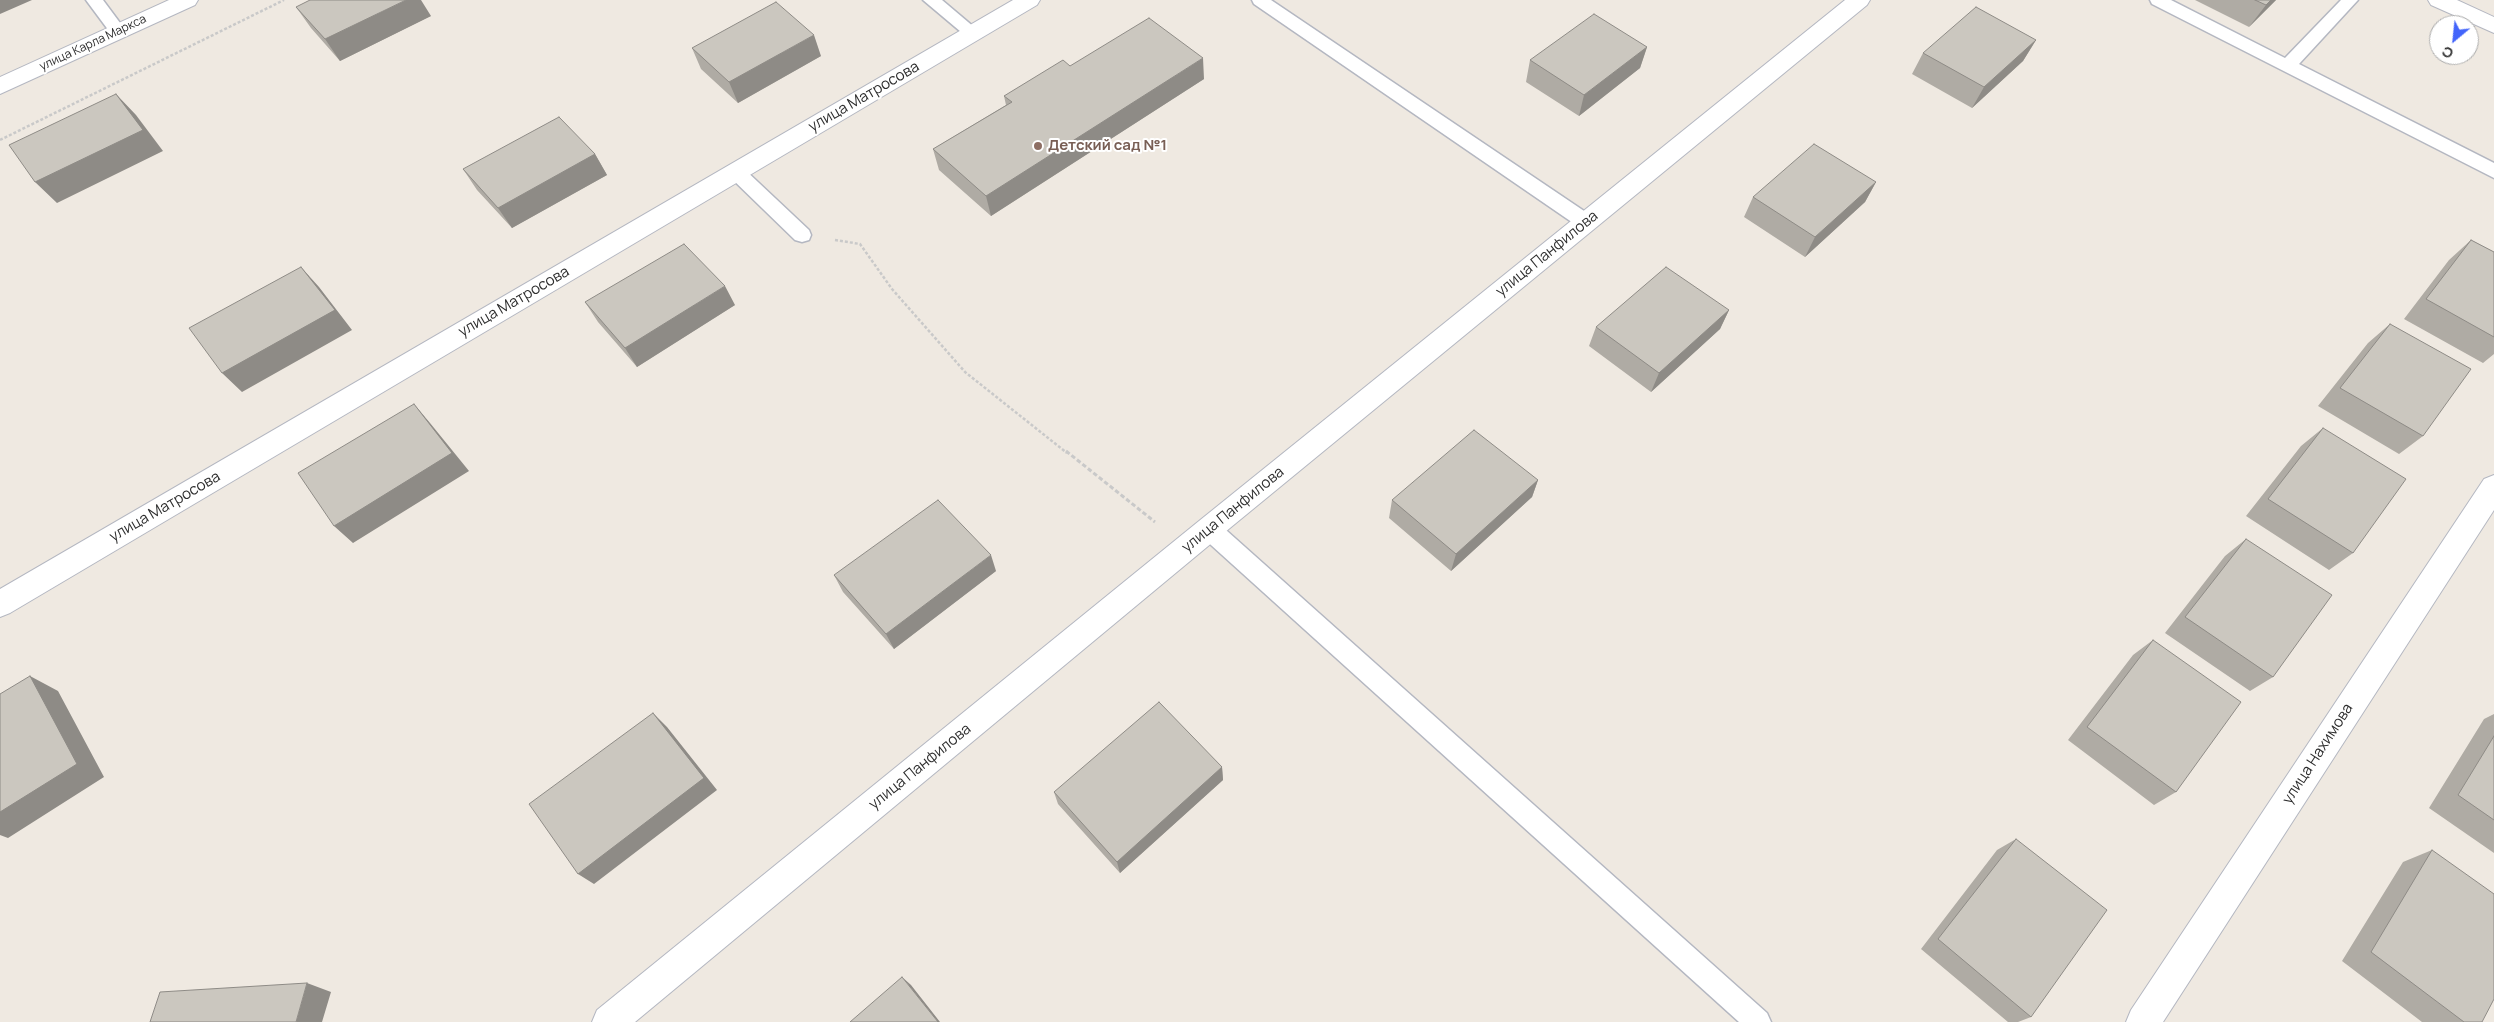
<!DOCTYPE html>
<html>
<head>
<meta charset="utf-8">
<style>
	body { margin:0 }
	#map { position:relative; width:2494px; height:1022px; overflow:hidden; background:#efe9e1; font-family:Manrope,sans-serif }
	canvas { display:block }
	.north { position:absolute; left:2429px; top:15px; width:50px; height:50px; box-sizing:border-box; background:#fff; border:1px solid #ababab; border-radius:50%; rotate:208deg; font-size:14px; font-weight:700; line-height:20px; text-align:center; color:#2e2e2e }
	.north::after { content:''; display:block; margin:auto; width:18px; height:22px; background:#4264fb; clip-path:polygon(50% 0,100% 100%,50% 72%,0 100%) }
</style>
</head>
<body>
<div id="map">
<canvas width="2494" height="1022"></canvas>
<div class="north">С</div>
</div>
<script>
const g = document.querySelector('canvas').getContext('2d');
g.lineJoin = 'round';
const poly = rows => new Path2D(rows.map(r => 'M' + r).join(''));
function trace(path, color, width, dash) { g.strokeStyle = color; g.lineWidth = width; g.lineCap = dash ? 'butt' : 'round'; g.setLineDash(dash || []); g.stroke(path); }
function fill(path, color) { g.fillStyle = color; g.fill(path, 'evenodd'); }
function write(font, color, halo, rows, align = 'center') {
  g.font = font + ' Manrope,sans-serif'; g.lineWidth = 4; g.setLineDash([]); g.textBaseline = 'middle'; g.strokeStyle = halo; g.fillStyle = color; for (const [text, x, y, turn = 0] of rows) {
    g.save(); g.translate(x, y); g.rotate((+turn || 0) * Math.PI / 180); g.textAlign = isNaN(turn) ? turn : align; if (halo) g.strokeText(text, 0, 0); g.fillText(text, 0, 0); g.restore();
  }
}
const service = poly([
	[86,0,103,0,126,31,124,35,112,35,86,0],
	[923,0,942,0,981,33,979,37,973,39,967,37,923,0],
	[1252,0,1271,0,1593,217,1595,222,1593,227,1586,229,1579,227,1254,4,1252,0],
	[2150,0,2171,0,2285,58,2341,0,2358,0,2299,64,2494,163,2494,178,2152,4,2150,0],
	[736,165,742,167,809,230,811,235,809,240,802,242,795,240,730,177,727,172,730,167,736,165],
	[1209,520,1217,522,1767,1013,1771,1022,1739,1022,1201,536,1198,529,1201,522,1209,520]
]);
const minor = poly([
	[1013,0,1040,0,1037,5,10,613,0,617,0,589,1013,0],
	[1845,0,1870,0,1867,5,1219,537,635,1022,592,1022,597,1010,1199,521,1845,0],
	[2494,475,2494,510,2163,1022,2126,1022,2131,1010,2484,479,2494,475]
]);
const secondary = poly([
	[169,0,198,0,195,5,0,94,0,77,169,0],
	[2428,0,2457,0,2494,17,2494,33,2431,5,2428,0]
]);
trace(service, '#b4b7c1', 3);
trace(minor, '#b4b7c1', 2);
trace(secondary, '#b4b7c1', 2);
trace(poly([
	[0,140,284,0],
	[835,240,860,244,892,289,965,372,1067,453]
]), '#c9c9c9', 2.5, [3, 2]);
trace(poly([
	[1066,451,1155,522]
]), '#c9c9c9', 3, [4.5, 2.5]);
fill(service, '#fff');
fill(minor, '#fff');
fill(secondary, '#fff');
fill(poly([
	[2195,0,2276,0,2249,27],
	[296,7,431,16,340,61,311,28],
	[2036,40,2023,61,1972,108,1912,74,1923,53],
	[1647,47,1640,68,1579,116,1526,82,1530,60],
	[692,48,821,56,738,103,701,69],
	[1070,66,1204,79,991,216,939,170,933,149,1006,105,1004,96],
	[595,154,607,175,512,228,477,190,463,169],
	[1876,182,1865,202,1805,257,1744,217,1753,197],
	[2471,240,2494,252,2494,354,2483,363,2404,319,2449,260],
	[585,302,735,305,637,367,598,322],
	[1729,310,1720,329,1651,392,1589,346,1596,327],
	[2390,324,2423,436,2399,454,2318,406,2368,343],
	[2323,428,2353,553,2329,570,2246,516,2301,446],
	[1538,480,1532,497,1451,571,1389,518,1392,500],
	[2246,539,2273,677,2250,691,2165,633,2225,556],
	[996,571,894,649,843,592,834,575],
	[2153,640,2176,792,2154,805,2068,740,2133,655],
	[2494,714,2494,853,2429,808,2484,719],
	[1222,767,1223,780,1120,873,1058,804,1054,792],
	[2016,839,2031,1017,2018,1022,2008,1022,1921,949,1997,850],
	[2432,850,2464,1022,2422,1022,2342,961,2403,862]
]), '#afaba4');
fill(poly([
	[0,0,32,0,0,14],
	[406,0,421,0,431,16,340,61,325,39],
	[2271,0,2276,0,2249,27,2266,5],
	[814,35,821,56,738,103,729,82],
	[2036,40,2023,61,1972,108,1984,87],
	[1647,47,1640,68,1579,116,1584,95],
	[1203,58,1204,79,991,216,986,196],
	[116,94,136,115,163,151,57,203,35,182],
	[595,154,607,175,512,228,498,208],
	[1876,182,1865,202,1805,257,1815,237],
	[301,267,319,287,352,330,242,392,222,373],
	[725,286,735,305,637,367,625,348],
	[1729,310,1720,329,1651,392,1659,373],
	[414,404,430,423,469,471,353,543,334,526],
	[1538,480,1532,497,1451,571,1456,554],
	[991,555,996,571,894,649,886,634],
	[30,676,58,691,104,777,8,838,0,835,0,812],
	[653,713,667,727,717,790,594,884,578,874],
	[1222,767,1223,780,1120,873,1117,862],
	[902,977,911,985,940,1022,938,1022],
	[307,983,331,992,322,1022,296,1022]
]), '#8e8b86');
const building = poly([
	[310,0,406,0,325,39,296,7,310,0],
	[2255,0,2271,0,2266,5,2255,0],
	[776,2,814,35,729,82,692,48,776,2],
	[1976,7,2036,40,1984,87,1923,53,1976,7],
	[1594,14,1647,47,1584,95,1530,60,1594,14],
	[1149,18,1203,58,986,196,933,149,1012,102,1004,96,1063,60,1070,66,1149,18],
	[116,94,143,130,35,182,9,145,116,94],
	[559,117,595,154,498,208,463,169,559,117],
	[1814,144,1876,182,1815,237,1753,197,1814,144],
	[2471,240,2494,252,2494,337,2426,299,2471,240],
	[684,244,725,286,625,348,585,302,684,244],
	[301,267,335,310,222,373,189,328,301,267],
	[1666,267,1729,310,1659,373,1596,327,1666,267],
	[2390,324,2471,369,2423,436,2340,388,2390,324],
	[414,404,452,453,334,526,298,473,414,404],
	[2323,428,2406,479,2353,553,2268,499,2323,428],
	[1474,430,1538,480,1456,554,1392,500,1474,430],
	[938,500,991,555,886,634,834,575,938,500],
	[2246,539,2332,595,2273,677,2185,617,2246,539],
	[2153,640,2241,702,2176,792,2087,727,2153,640],
	[30,676,77,764,0,812,0,694,30,676],
	[1159,702,1222,767,1117,862,1054,792,1159,702],
	[653,713,704,778,578,874,529,804,653,713],
	[2494,736,2494,820,2458,795,2494,736],
	[2016,839,2107,910,2031,1017,1938,939,2016,839],
	[2432,850,2494,894,2494,999,2482,1022,2464,1022,2371,952,2432,850],
	[902,977,938,1022,850,1022,902,977],
	[307,983,296,1022,150,1022,160,992,307,983]
]);
fill(building, '#cbc7bf');
trace(building, '#8e8b86', 1);
for (const [x, y, r, color] of [
	[1038,146,5,"#8d6e63"]
]) { const dot = new Path2D(); dot.arc(x, y, r, 0, 2 * Math.PI); g.fillStyle = color; g.fill(dot); trace(dot, '#fff', 2); }
write('12px', '#2e2e2e', '#fff', [
	["улица Карла Маркса",93,43,-25]
]);
write('15px', '#2e2e2e', '#fff', [
	["улица Матросова",864,97,-30],
	["улица Панфилова",1547,254,-39],
	["улица Матросова",514,302,-30],
	["улица Матросова",165,507,-30],
	["улица Панфилова",1233,510,-39],
	["улица Нахимова",2318,754,-57],
	["улица Панфилова",920,767,-39]
]);
write('bold 15px', '#785e54', '#fff', [
	["Детский сад №1",1048,146]
], 'left');
</script>
</body>
</html>
